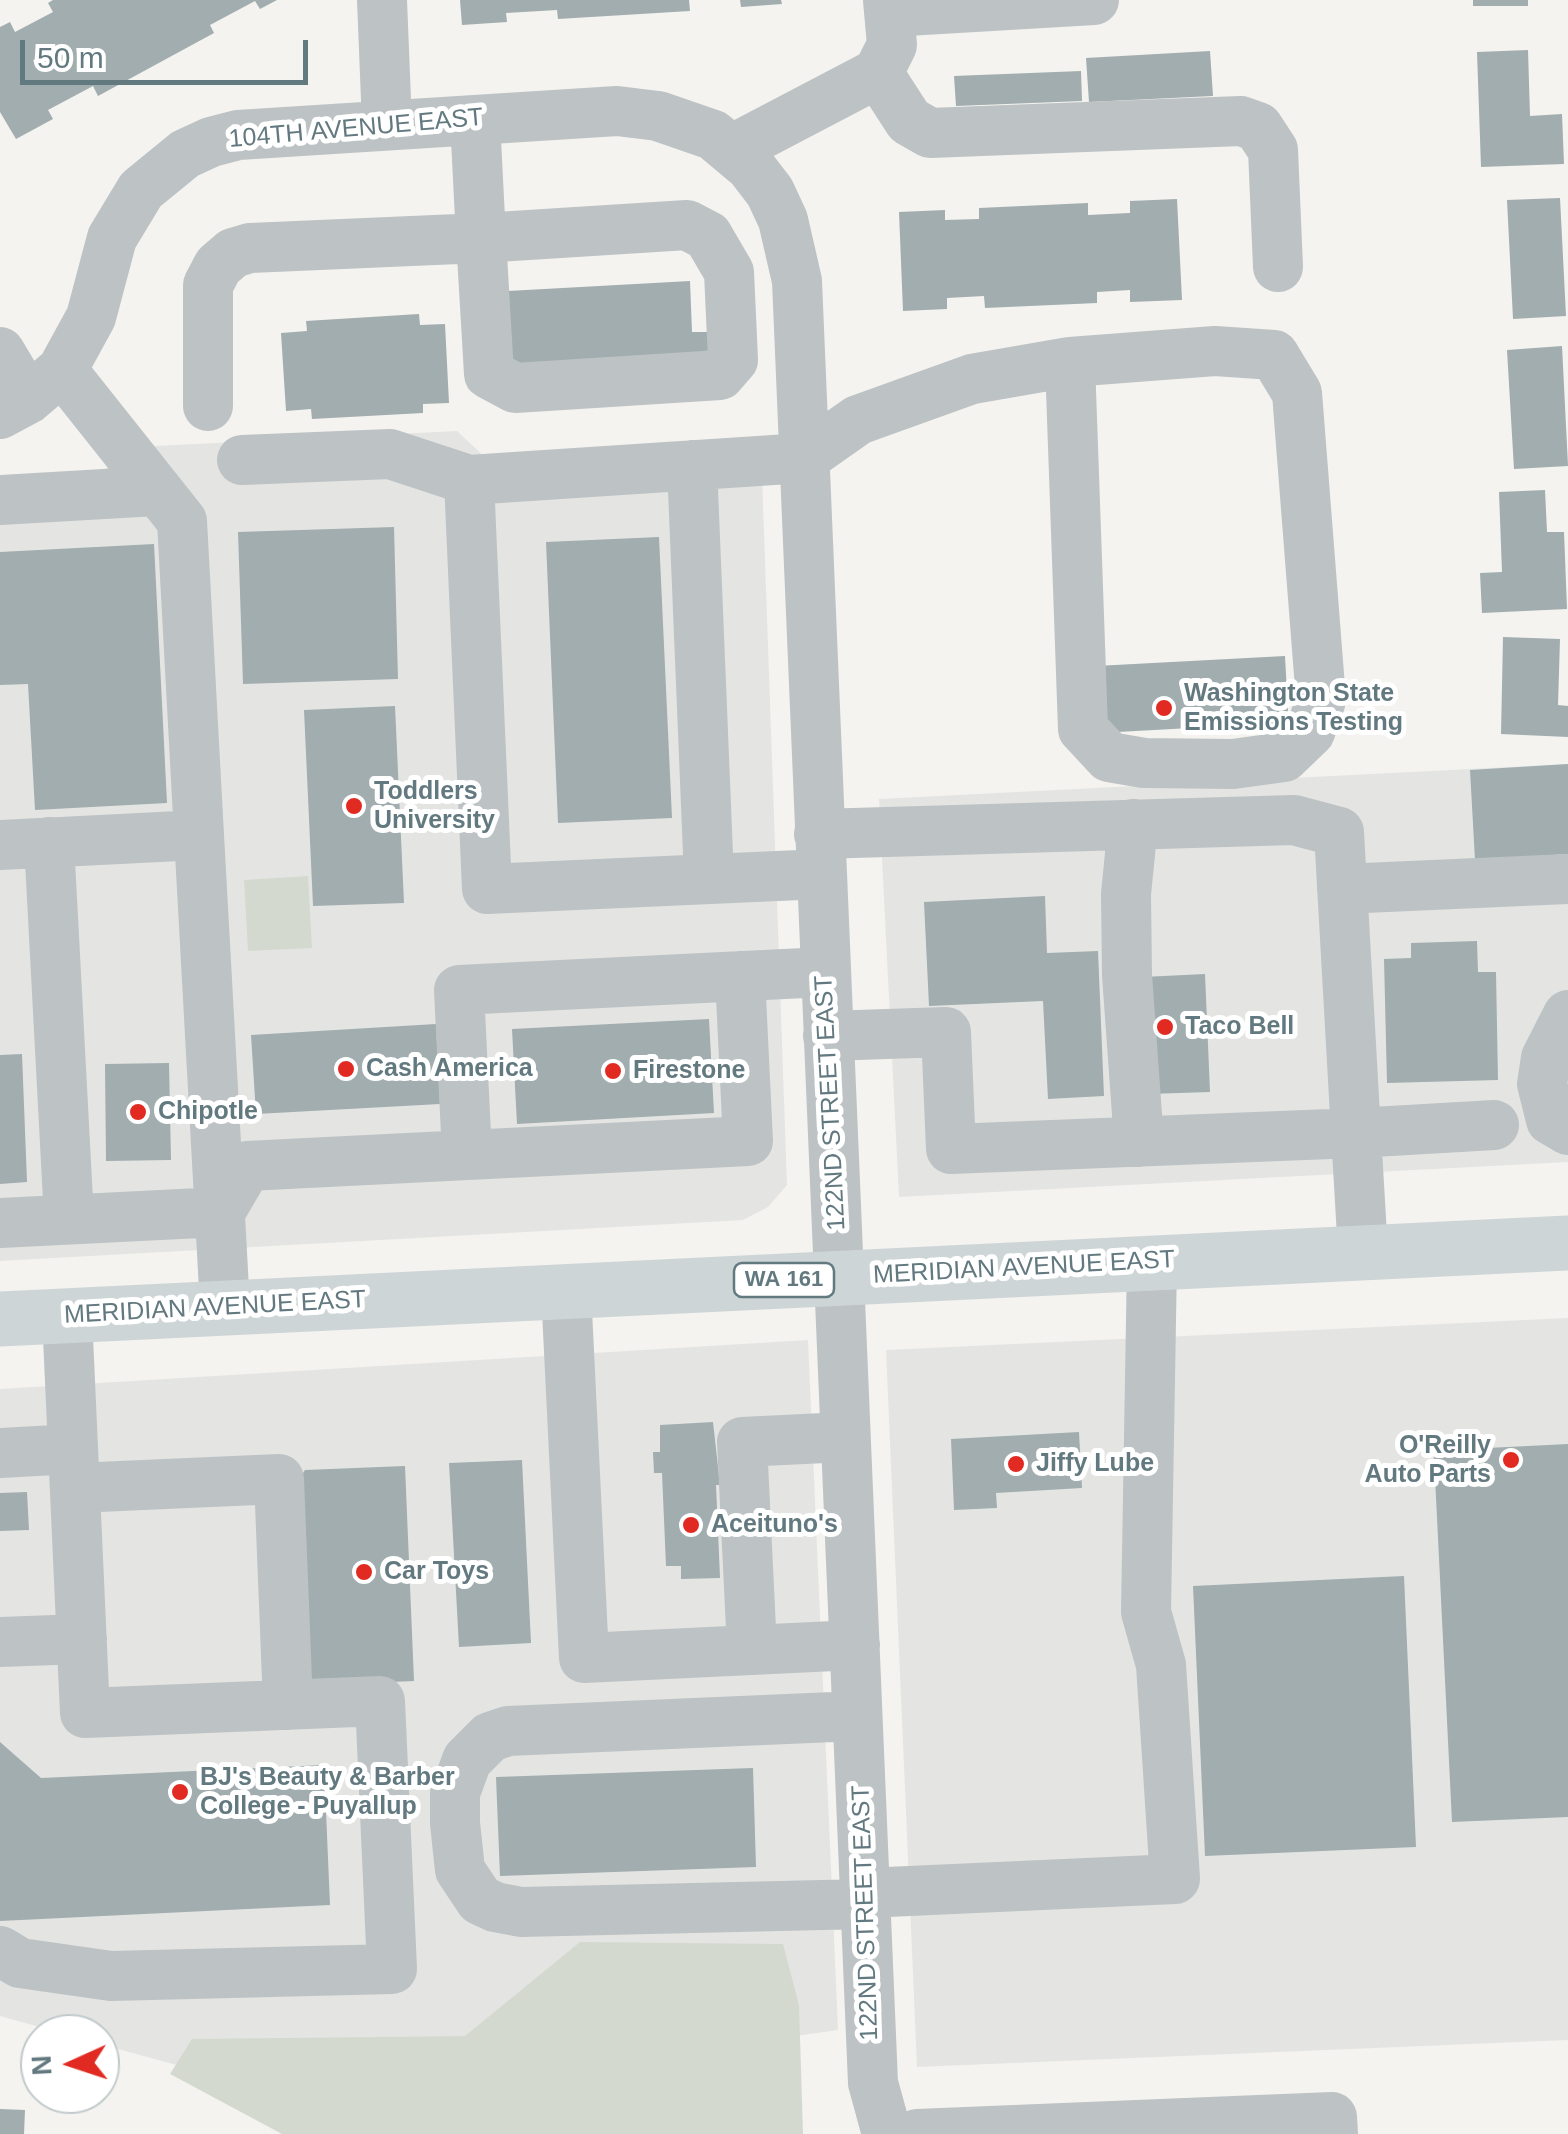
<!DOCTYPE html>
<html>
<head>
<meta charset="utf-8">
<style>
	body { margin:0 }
	#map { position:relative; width:1568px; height:2134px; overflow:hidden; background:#f4f3ef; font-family:Arial,sans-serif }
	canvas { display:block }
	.north { position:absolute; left:20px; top:2014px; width:100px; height:100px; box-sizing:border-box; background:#fff; border:2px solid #c1c9cc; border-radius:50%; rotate:267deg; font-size:28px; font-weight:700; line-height:40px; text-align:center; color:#637980 }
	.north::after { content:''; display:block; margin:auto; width:35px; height:45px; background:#e12b22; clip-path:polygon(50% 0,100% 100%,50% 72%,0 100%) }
	.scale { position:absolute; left:20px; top:40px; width:288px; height:45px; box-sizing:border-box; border:5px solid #637980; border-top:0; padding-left:12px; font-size:30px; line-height:35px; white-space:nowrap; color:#637980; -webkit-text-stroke:8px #fff; paint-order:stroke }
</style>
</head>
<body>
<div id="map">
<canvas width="1568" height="2134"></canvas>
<div class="north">N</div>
<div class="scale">50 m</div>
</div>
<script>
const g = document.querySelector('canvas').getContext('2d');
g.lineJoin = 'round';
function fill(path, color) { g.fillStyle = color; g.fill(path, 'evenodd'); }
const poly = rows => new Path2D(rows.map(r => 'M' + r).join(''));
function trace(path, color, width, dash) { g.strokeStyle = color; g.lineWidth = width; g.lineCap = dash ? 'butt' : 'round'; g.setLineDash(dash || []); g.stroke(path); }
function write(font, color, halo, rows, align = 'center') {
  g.font = font + ' Arial,sans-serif'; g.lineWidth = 10; g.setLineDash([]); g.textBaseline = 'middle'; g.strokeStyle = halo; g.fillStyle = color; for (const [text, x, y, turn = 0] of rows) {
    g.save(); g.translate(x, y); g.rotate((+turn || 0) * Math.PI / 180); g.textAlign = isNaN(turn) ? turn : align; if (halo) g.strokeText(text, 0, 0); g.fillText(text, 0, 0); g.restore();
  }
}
fill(poly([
	[457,431,487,459,761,447,787,1185,768,1207,743,1220,0,1261,0,484,81,480,154,446],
	[1568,764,1568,1162,899,1197,879,799],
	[1568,1318,1568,2040,917,2067,886,1350],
	[808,1340,838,2030,380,2095,279,2093,100,2044,100,2034,65,2034,0,2016,0,1389]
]), '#e4e5e3');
fill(poly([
	[308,876,312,948,248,951,244,880],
	[580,1942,783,1944,799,2005,803,2134,282,2134,170,2074,192,2039,465,2036]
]), '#d4d9cf');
fill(poly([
	[53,0,277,0,260,9,255,1,210,25,214,33,98,96,93,86,48,110,53,119,16,139,0,112,0,27,10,22,15,32,53,12,48,3],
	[460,0,689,0,690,11,558,19,557,10,506,13,507,22,462,25],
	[740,0,781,0,782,4,741,7],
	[1473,0,1528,0,1528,6,1473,6],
	[1528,50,1530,116,1562,114,1564,164,1481,167,1477,52],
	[1210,51,1213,96,1089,102,1086,58],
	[1081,71,1082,101,956,106,954,76],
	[1560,198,1566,316,1513,319,1507,200],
	[1177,199,1182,300,1130,302,1130,290,1097,292,1097,303,985,308,984,296,947,298,947,309,903,311,899,212,945,210,945,220,979,219,979,208,1088,203,1088,215,1130,213,1130,201],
	[690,281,692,332,708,332,710,367,513,377,508,291],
	[419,314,420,325,445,324,449,403,423,404,423,413,312,419,311,409,286,411,281,333,307,331,306,321],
	[1562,346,1568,466,1514,469,1507,350],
	[1545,490,1547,532,1564,532,1567,609,1482,613,1480,573,1502,572,1499,492],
	[394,527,398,679,243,684,238,532],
	[659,537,672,818,558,823,546,542],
	[154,544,167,803,35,810,28,684,0,685,0,552],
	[1503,637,1560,639,1558,705,1568,706,1568,737,1501,734],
	[1285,656,1289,730,1228,734,1227,726,1099,733,1096,666],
	[395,706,404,903,313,906,304,710],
	[1568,764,1568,854,1475,860,1470,770],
	[1045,896,1047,953,1098,951,1104,1096,1048,1099,1043,1001,929,1006,924,902],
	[1477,941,1478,972,1496,972,1498,1080,1387,1083,1384,959,1411,958,1411,943],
	[1205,974,1210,1092,1149,1094,1143,977],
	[709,1019,714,1113,517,1124,512,1029],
	[436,1024,440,1104,256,1114,251,1035],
	[22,1054,27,1182,0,1184,0,1055],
	[169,1063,171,1160,106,1161,105,1064],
	[713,1422,720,1485,716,1485,720,1578,681,1579,681,1566,666,1566,662,1473,654,1473,653,1452,660,1452,660,1425],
	[1079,1432,1082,1488,996,1493,997,1508,954,1510,951,1439],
	[1568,1444,1568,1817,1452,1822,1434,1457,1447,1457,1447,1450],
	[522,1460,531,1643,459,1647,449,1463],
	[405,1466,414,1681,320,1685,306,1674,296,1484,305,1470],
	[27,1492,29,1530,0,1531,0,1493],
	[1404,1576,1416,1847,1205,1856,1193,1586],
	[0,1742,41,1778,324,1765,330,1905,0,1921],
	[753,1768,756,1867,500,1876,496,1777],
	[0,2109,25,2110,24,2134,0,2134]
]), '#a1adaf');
trace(poly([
	[382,0,387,125],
	[889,12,1094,0],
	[878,73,909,121,930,133,1241,121,1258,127,1273,150,1278,267],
	[733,149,878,73,892,45,888,0],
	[0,352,28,399],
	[208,406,208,285,218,266,233,253,250,248,481,238,687,225,708,236,729,272,733,360,720,375,515,388,489,374,481,238,475,120],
	[0,414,28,399,62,370,91,317,112,238,141,190,185,154,211,142,238,135,617,111,658,116,713,135,750,166,770,192,783,220,797,281,873,2083,887,2134],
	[242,460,390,454,469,480,804,458,858,420,972,379,1070,362,1083,729,1109,757,1144,763,1233,764,1284,757,1310,732,1321,700,1297,393,1274,355,1215,351,1070,362],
	[692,465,709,878],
	[469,480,487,889,822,874],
	[0,500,156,491],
	[1133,824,1126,894,1127,975,1139,1142],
	[819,834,1294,820,1339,832,1356,1133,1494,1125],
	[199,835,225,1307],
	[49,842,69,1219],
	[0,845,199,835,182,521,62,370],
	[1342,889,1568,879],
	[1568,1015,1546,1058,1542,1084,1551,1120,1568,1130],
	[828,1036,946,1032,951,1149,1356,1133,1363,1253],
	[467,1155,459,990,825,972],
	[0,1223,220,1212,247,1166,748,1141,740,976],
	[566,1290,584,1658,855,1645],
	[0,1453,73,1449],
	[75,1488,279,1479,288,1705],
	[0,1642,82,1639],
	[752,1650,742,1442,845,1437],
	[857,1716,508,1731,490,1737,467,1760,455,1793,455,1823,460,1870,480,1900,495,1907,521,1912,866,1904],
	[865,1893,1175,1879,1161,1665,1146,1612,1152,1262],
	[0,1951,20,1963,111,1976,392,1969,380,1701,85,1713,67,1315],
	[917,2134,1332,2117,1333,2134]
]), '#bdc2c4', 50);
trace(poly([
	[0,1319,1568,1243]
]), '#ced5d7', 55);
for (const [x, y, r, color] of [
	[1164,708,10,"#e12b22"],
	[354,806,10,"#e12b22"],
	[1165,1027,10,"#e12b22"],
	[346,1069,10,"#e12b22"],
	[613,1071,10,"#e12b22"],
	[138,1112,10,"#e12b22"],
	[1511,1460,10,"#e12b22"],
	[1016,1464,10,"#e12b22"],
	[691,1525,10,"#e12b22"],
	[364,1572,10,"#e12b22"],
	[180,1792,10,"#e12b22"]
]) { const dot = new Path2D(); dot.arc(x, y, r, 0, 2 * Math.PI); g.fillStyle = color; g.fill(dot); trace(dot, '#fff', 4); }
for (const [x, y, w] of [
	[784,1280,100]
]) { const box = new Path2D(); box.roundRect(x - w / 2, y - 17, w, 34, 8); g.fillStyle = '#fff'; g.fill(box); trace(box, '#637980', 2.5); }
write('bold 22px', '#637980', null, [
	["WA 161",784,1280]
]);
write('25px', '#637980', '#fff', [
	["104TH AVENUE EAST",356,129,-5],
	["122ND STREET EAST",831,1103,-93],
	["MERIDIAN AVENUE EAST",1024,1268,-3],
	["MERIDIAN AVENUE EAST",215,1308,-3],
	["122ND STREET EAST",866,1913,-92]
]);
write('bold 25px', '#637980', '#fff', [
	["Washington State",1184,694],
	["Emissions Testing",1184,723],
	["Toddlers",374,792],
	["University",374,821],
	["Taco Bell",1185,1027],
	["Cash America",366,1069],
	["Firestone",633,1071],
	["Chipotle",158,1112],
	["O'Reilly",1491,1446,"right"],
	["Auto Parts",1491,1475,"right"],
	["Jiffy Lube",1036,1464],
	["Aceituno's",711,1525],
	["Car Toys",384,1572],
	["BJ's Beauty & Barber",200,1778],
	["College - Puyallup",200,1807]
], 'left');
</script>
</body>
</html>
